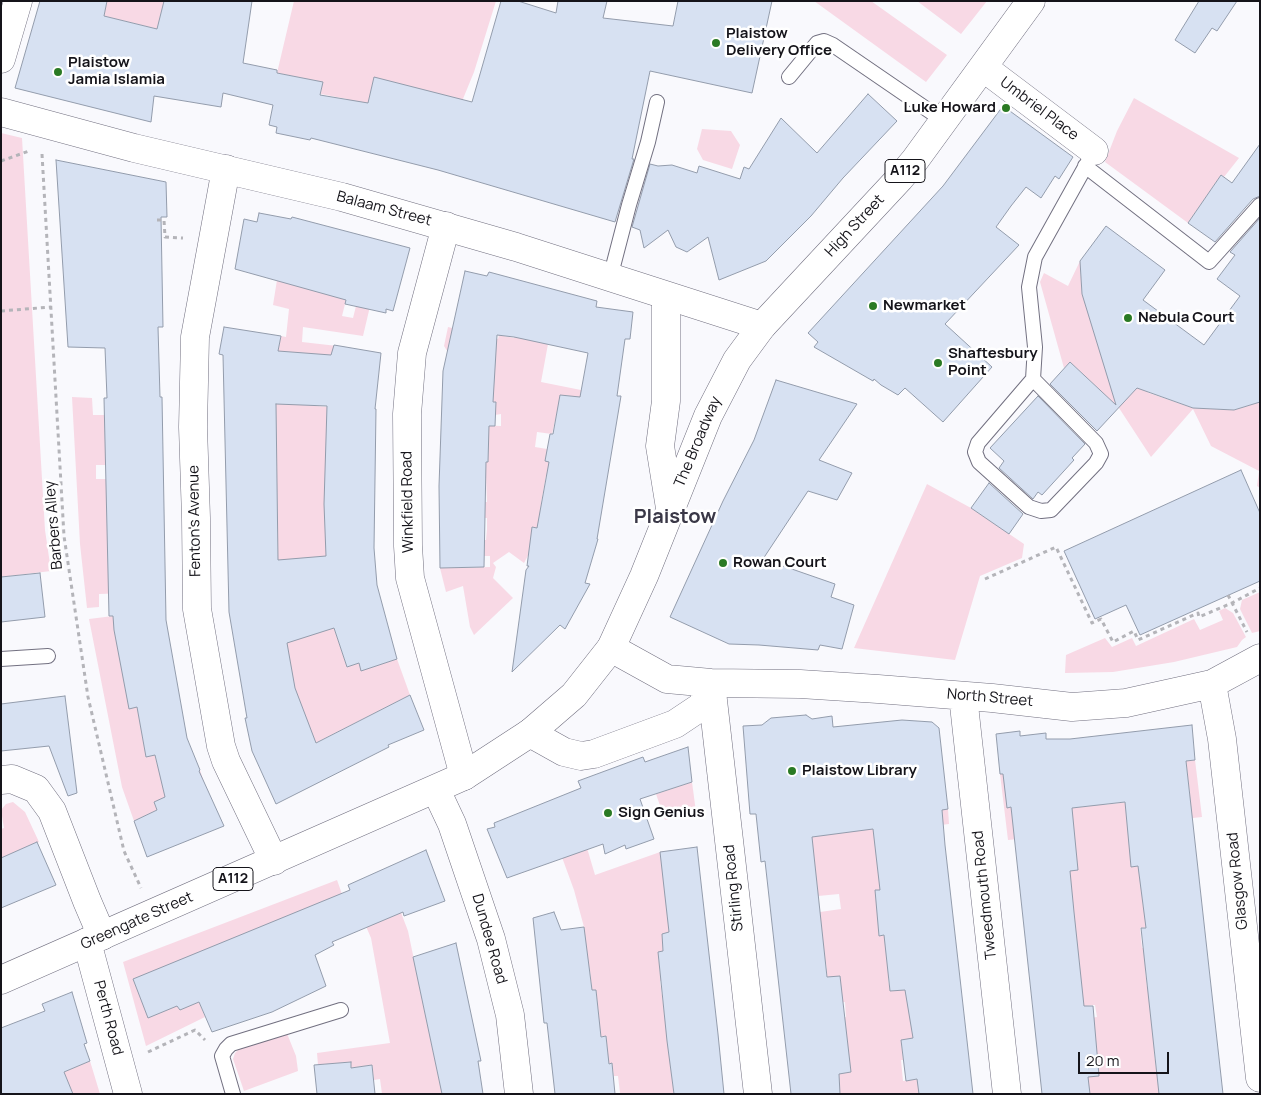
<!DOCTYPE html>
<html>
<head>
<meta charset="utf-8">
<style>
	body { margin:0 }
	#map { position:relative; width:1261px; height:1095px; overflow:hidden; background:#f9f9fd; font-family:Manrope,sans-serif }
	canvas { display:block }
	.frame { position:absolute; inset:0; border:2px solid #15141a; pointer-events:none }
	.scale { position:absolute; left:1078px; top:1052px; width:91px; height:22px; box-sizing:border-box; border:2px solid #15141a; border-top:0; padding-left:6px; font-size:15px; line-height:18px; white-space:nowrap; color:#15141a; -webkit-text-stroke:4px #fff; paint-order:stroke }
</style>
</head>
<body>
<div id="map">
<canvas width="1261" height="1095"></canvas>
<div class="frame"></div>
<div class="scale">20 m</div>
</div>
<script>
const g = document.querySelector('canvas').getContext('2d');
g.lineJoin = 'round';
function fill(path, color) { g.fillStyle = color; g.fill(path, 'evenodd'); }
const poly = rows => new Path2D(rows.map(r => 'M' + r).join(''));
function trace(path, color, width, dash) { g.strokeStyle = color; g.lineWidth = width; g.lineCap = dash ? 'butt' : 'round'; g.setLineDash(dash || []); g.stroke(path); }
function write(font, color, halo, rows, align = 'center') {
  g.font = font + ' Manrope,sans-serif'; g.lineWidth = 5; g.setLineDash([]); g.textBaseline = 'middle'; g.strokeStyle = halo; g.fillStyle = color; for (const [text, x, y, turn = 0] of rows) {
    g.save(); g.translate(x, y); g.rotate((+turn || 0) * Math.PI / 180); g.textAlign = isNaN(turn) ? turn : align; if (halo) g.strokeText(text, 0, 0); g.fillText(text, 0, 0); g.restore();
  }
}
fill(poly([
	[107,1,164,1,157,29,104,16],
	[294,1,496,1,474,72,449,133,374,78,366,112,348,107,347,99,321,94,322,82,277,73],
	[814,1,871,1,947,55,926,82],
	[917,1,944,2,987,1,961,34],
	[1134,98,1239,158,1224,177,1221,175,1188,223,1105,162,1117,131],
	[702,129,731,131,740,145,732,169,703,160,697,149],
	[1,133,22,138,45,530,51,571,1,577],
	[281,255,346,300,342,316,353,318,356,306,376,281,363,336,303,327,302,342,346,347,318,388,316,406,329,407,334,628,347,667,359,663,361,670,397,659,410,695,294,754,298,707,264,556,278,555,275,364,281,336,286,337,289,309,273,305],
	[1080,261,1082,294,1118,369,1149,393,1193,408,1234,410,1260,402,1260,488,1257,486,1259,471,1211,446,1193,409,1151,457,1119,408,1070,362,1064,368,1040,282,1044,273,1068,286],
	[519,317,548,344,541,382,586,391,585,398,561,395,552,434,537,432,535,447,547,449,573,466,571,480,546,476,541,503,540,529,532,527,531,550,524,563,509,552,493,563,496,567,493,578,513,598,474,635,470,627,463,586,446,592,440,568,490,567,490,556,475,556,475,540,486,540,487,529,487,518,475,518,475,502,487,502,486,478,475,478,476,425,501,426,501,414,495,415,479,401,444,346,448,327,498,339,499,335,514,338],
	[72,397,92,398,93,415,127,415,128,465,96,465,96,479,107,479,130,593,99,594,99,607,87,608,80,544],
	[927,484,971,508,1024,544,1022,558,980,576,955,660,854,648],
	[1260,592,1260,631,1252,633,1240,609,1242,600],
	[1225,608,1233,613,1246,637,1242,640,1237,647,1174,662,1113,672,1065,673,1066,655,1105,638,1112,647,1132,638,1136,646,1194,619,1200,630,1223,620,1219,611],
	[113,616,145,705,138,712,146,756,155,755,157,764,175,781,200,770,205,785,179,792,154,802,157,810,134,821,122,787,89,619],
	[1195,760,1202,817,1147,823,1140,866,1143,907,1158,926,1140,928,1142,948,1171,945,1150,969,1145,969,1147,987,1165,985,1154,1052,1159,1092,1166,1094,1090,1094,1089,1089,1075,1078,1099,1075,1096,1047,1089,1018,1097,1017,1095,1005,1068,1008,1047,836,1008,840,1000,774,1003,773,1059,802,1060,809,1090,806,1087,773,1099,771,1102,805,1190,795,1186,761],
	[845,761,948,809,949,824,890,831,893,851,878,922,879,936,902,933,888,979,890,991,921,988,926,1037,901,1040,903,1060,901,1060,903,1081,931,1078,918,1085,919,1094,840,1094,839,1086,823,1076,851,1072,841,1018,846,1017,845,1002,830,1004,826,963,811,965,806,914,841,909,839,894,818,896,817,882,795,839,853,831],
	[692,782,696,812,665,820,656,794],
	[13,802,25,812,39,842,1,858,1,829,4,828,1,810,6,804],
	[582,831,595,875,663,851,669,932,662,934,663,951,658,953,660,973,673,971,673,979,660,981,665,1018,683,1062,670,1063,674,1094,613,1094,620,1093,618,1076,614,1076,612,1063,588,1066,608,1053,606,1036,598,1037,583,1018,599,1016,596,990,592,990,590,971,573,973,584,927,574,890,556,841],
	[337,880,342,894,177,1006,180,1009,199,1002,205,1017,146,1046,123,962],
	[400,910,408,931,440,1084,444,1094,382,1094,380,1079,374,1080,372,1065,351,1068,351,1062,318,1065,317,1053,390,1043,371,938,365,924],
	[286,1031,296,1056,298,1071,244,1091,233,1059,235,1053,240,1048],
	[90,1061,100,1094,73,1094,64,1072]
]), '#f8d9e5');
const building = poly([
	[40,1,107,1,104,16,157,29,164,1,252,1,243,63,277,70,277,73,323,82,320,95,368,103,374,77,472,102,501,1,518,1,556,13,558,1,607,1,603,18,673,26,678,1,772,1,752,93,650,71,632,159,634,159,615,222,438,170,311,138,310,140,276,133,277,127,269,125,273,105,223,93,221,107,154,96,151,122,15,88,40,1],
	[1199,1,1237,1,1217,31,1212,28,1195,53,1175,40,1199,1],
	[868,94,897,121,843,178,811,216,766,261,719,280,708,237,687,252,676,247,668,230,644,248,640,230,632,227,650,164,658,166,672,165,697,173,699,166,740,179,744,167,749,169,781,118,817,153,868,94],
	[1003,106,1073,157,1059,179,1055,176,1041,198,1026,187,1011,206,996,227,1019,245,945,324,992,367,943,422,905,388,898,395,881,385,874,379,873,381,814,347,818,342,808,333,943,186,1003,106],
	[1260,144,1260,196,1253,199,1215,242,1188,223,1221,175,1232,183,1260,144],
	[56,160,166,182,167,217,161,217,163,327,158,327,160,397,162,397,166,620,187,738,200,770,199,771,224,826,147,857,134,821,157,810,154,802,165,797,155,755,146,757,137,707,129,709,114,630,113,616,109,616,104,398,107,398,105,348,68,347,56,160],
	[259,213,291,219,292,217,410,248,393,311,386,309,386,313,345,304,346,300,235,269,244,219,257,222,259,213],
	[1260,218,1260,402,1234,410,1193,408,1137,388,1097,431,1050,384,1070,362,1116,405,1082,294,1080,261,1106,226,1165,270,1143,300,1204,345,1240,296,1217,279,1235,255,1230,252,1260,218],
	[465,271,487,276,489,272,597,301,596,307,633,312,630,339,625,339,617,396,621,396,597,539,598,539,585,583,590,584,565,629,560,625,512,672,526,570,529,566,527,566,532,527,537,528,549,462,545,461,550,434,553,434,560,395,580,397,588,353,514,337,497,335,493,402,496,402,495,426,489,426,488,462,486,462,484,567,440,568,439,486,443,371,465,271],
	[224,327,281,336,278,351,331,355,334,345,381,353,375,409,376,409,374,548,377,585,397,659,361,671,359,663,347,667,334,628,287,643,295,688,316,743,410,695,424,730,388,745,389,747,276,804,252,751,245,718,247,718,229,612,223,355,219,354,224,327],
	[276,404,327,406,324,504,326,556,278,560,276,404],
	[776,380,857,404,819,460,852,473,837,500,808,491,763,559,835,584,831,597,854,605,842,649,820,645,818,650,759,645,729,644,670,617,723,501,754,440,776,380],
	[1038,396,1085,444,1072,458,1074,460,1042,495,1038,492,1033,499,999,468,1004,461,990,448,1038,396],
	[1241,470,1260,513,1260,581,1140,635,1126,605,1095,619,1064,551,1241,470],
	[989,483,1023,514,1009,534,971,508,989,483],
	[40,573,45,617,1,622,1,577,40,573],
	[65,696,77,793,68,796,49,746,1,751,1,704,65,696],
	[806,715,812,719,832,716,833,727,902,720,932,722,939,728,948,809,942,810,945,845,973,1094,919,1094,917,1079,906,1081,901,1040,913,1038,905,990,890,991,884,935,879,936,875,890,880,890,873,829,812,837,827,977,840,976,851,1072,839,1074,840,1094,791,1094,765,861,761,862,756,814,750,814,743,726,762,725,771,718,806,715],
	[1192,725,1195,760,1186,761,1223,1094,1159,1094,1141,928,1146,928,1138,866,1131,867,1125,802,1072,808,1078,870,1070,871,1074,912,1084,1006,1093,1006,1099,1076,1088,1077,1090,1094,1042,1094,1011,807,1007,808,1003,774,1000,774,996,734,1020,731,1020,736,1046,733,1046,739,1070,739,1192,725],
	[688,747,692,782,640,799,654,839,626,849,625,845,605,854,603,844,507,878,487,829,495,827,494,823,581,788,578,781,643,757,645,762,688,747],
	[37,842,56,885,1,908,1,858,37,842],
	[697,847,718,1034,724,1094,674,1094,667,1041,658,952,663,951,662,934,669,932,660,852,697,847],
	[426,850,445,901,404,916,403,912,332,942,334,945,315,955,326,986,272,1012,212,1032,199,1002,180,1010,177,1006,148,1018,133,979,350,890,348,885,426,850],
	[554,912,561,930,584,927,592,990,596,990,601,1037,606,1036,609,1064,612,1063,615,1094,555,1094,547,1023,544,1023,533,918,554,912],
	[456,943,481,1061,478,1061,483,1094,442,1094,413,957,456,943],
	[72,992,87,1043,84,1044,90,1061,64,1072,73,1094,1,1094,1,1028,45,1011,42,1004,72,992],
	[351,1062,351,1068,372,1065,375,1094,317,1094,314,1065,351,1062]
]);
fill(building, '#d7e1f2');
trace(building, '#939cac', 1);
const service = poly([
	[789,77,817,43,824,41,833,45,944,121],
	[1085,166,1209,262,1260,205],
	[610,278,629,205,648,142,657,102],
	[1033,379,978,443,975,452,979,462,1029,507,1041,511,1051,510,1096,463,1101,454,1096,443,1033,379,1035,347,1029,287,1035,257,1094,151],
	[1,659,48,656],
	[233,1094,222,1056,226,1049,231,1044,341,1010]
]);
const minor = poly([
	[1,59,18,1],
	[984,68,1094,151],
	[226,169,195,337,193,427,196,518,197,609,221,746,226,761,274,861],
	[446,226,412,353,407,414,408,546,410,578,464,776],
	[611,648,667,679,711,683,800,684,878,689,992,698,1072,707,1126,703,1212,684,1260,658],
	[711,683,758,1094],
	[1212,684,1222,739,1260,1078],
	[963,696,1007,1094],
	[530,733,564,752,581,756,594,754,675,724,702,706,711,683],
	[1,780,12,779,36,789,52,811,87,901,102,936],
	[436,790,452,824,491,939,510,1015,519,1094],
	[87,942,128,1094]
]);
const secondary = poly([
	[1,112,134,148,342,197,516,247,762,326]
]);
const primary = poly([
	[666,296,666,401,660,446,670,508],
	[1,980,464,776,530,733,574,695,611,648,644,576,708,416,737,360,762,326,900,178,915,160,1031,1]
]);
trace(service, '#727080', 16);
trace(minor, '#727080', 29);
trace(secondary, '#727080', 29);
trace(primary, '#727080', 29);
trace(poly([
	[42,154,64,536,88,697,124,851,141,888],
	[1,161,29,151],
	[157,220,164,220,165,237,183,238],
	[1,311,51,307],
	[985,579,1056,547,1092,623,1101,619,1113,642,1134,631,1138,640,1198,613,1199,617,1232,603,1260,588],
	[1228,595,1247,632],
	[148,1052,195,1030,205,1040]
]), '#b4b4b9', 3, [4, 4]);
trace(service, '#fff', 14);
trace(minor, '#fff', 28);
trace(secondary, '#fff', 28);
trace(primary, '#fff', 28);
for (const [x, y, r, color] of [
	[716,43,5,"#2a7a24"],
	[58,72,5,"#2a7a24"],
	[1006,108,5,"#2a7a24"],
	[873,306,5,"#2a7a24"],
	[1128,318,5,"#2a7a24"],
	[938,363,5,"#2a7a24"],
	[723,563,5,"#2a7a24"],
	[792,771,5,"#2a7a24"],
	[608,813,5,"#2a7a24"]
]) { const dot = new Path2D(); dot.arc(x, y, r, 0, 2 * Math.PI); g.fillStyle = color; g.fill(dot); trace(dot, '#fff', 2); }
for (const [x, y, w] of [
	[905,171,40],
	[233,879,40]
]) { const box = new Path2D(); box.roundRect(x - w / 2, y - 11.5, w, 23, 4); g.fillStyle = '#fff'; g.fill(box); trace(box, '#15141a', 1); }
write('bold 14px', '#15141a', null, [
	["A112",905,171],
	["A112",233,879]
]);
write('bold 15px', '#15141a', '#fff', [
	["Plaistow",726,34],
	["Delivery Office",726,51],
	["Plaistow",68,63],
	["Jamia Islamia",68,80],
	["Luke Howard",996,108,"right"],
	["Newmarket",883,306],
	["Nebula Court",1138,318],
	["Shaftesbury",948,354],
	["Point",948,371],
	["Rowan Court",733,563],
	["Plaistow Library",802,771],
	["Sign Genius",618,813]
], 'left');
write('15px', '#15141a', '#fff', [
	["Umbriel Place",1039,109,37],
	["Balaam Street",384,209,15],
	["High Street",855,226,-47],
	["The Broadway",698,442,-67],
	["Winkfield Road",408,502,-91],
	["Fenton's Avenue",195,521,-91],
	["Barbers Alley",54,525,-95],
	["North Street",990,698,5],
	["Glasgow Road",1238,881,-96],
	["Stirling Road",734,888,-96],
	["Tweedmouth Road",985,895,-96],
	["Greengate Street",137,921,-24],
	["Dundee Road",489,939,74],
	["Perth Road",108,1018,75]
]);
write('bold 20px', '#3a3847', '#fff', [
	["Plaistow",675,517]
]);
</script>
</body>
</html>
